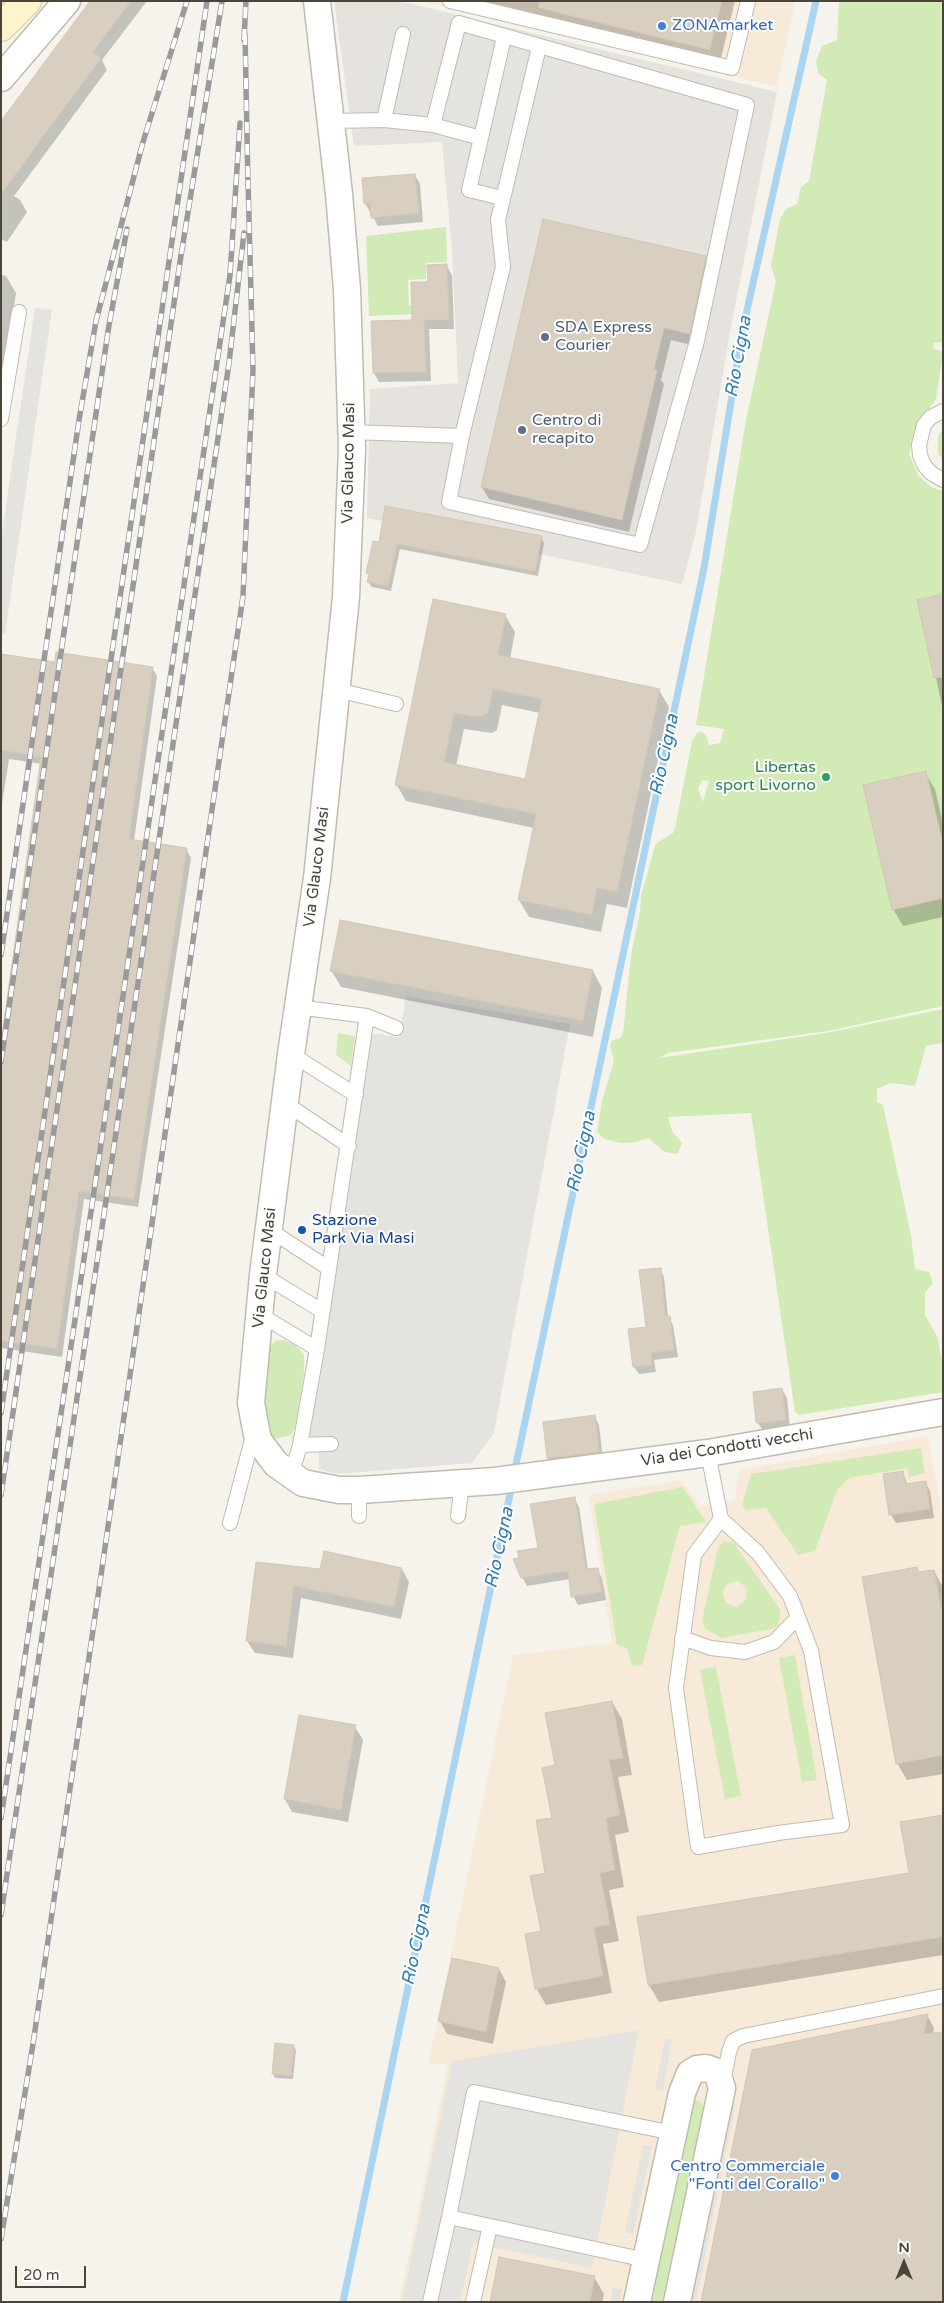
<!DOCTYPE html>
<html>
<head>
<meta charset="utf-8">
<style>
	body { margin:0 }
	#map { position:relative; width:944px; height:2303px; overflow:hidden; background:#f6f3ec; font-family:"Varela Round",sans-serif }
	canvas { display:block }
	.frame { position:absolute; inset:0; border:2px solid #4b4439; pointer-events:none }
	.north { position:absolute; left:879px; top:2238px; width:50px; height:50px; -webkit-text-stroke:4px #fff; paint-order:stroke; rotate:0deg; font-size:14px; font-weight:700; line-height:20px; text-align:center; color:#4b4439 }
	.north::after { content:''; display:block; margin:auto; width:18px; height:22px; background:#4b4439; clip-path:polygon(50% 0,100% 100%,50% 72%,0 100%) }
	.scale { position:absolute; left:15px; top:2266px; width:71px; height:22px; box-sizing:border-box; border:2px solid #4b4439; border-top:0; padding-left:6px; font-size:15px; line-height:18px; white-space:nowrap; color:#4b4439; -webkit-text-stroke:4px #fff; paint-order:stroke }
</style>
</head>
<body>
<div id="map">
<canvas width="944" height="2303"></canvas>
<div class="frame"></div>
<div class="north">N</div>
<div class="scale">20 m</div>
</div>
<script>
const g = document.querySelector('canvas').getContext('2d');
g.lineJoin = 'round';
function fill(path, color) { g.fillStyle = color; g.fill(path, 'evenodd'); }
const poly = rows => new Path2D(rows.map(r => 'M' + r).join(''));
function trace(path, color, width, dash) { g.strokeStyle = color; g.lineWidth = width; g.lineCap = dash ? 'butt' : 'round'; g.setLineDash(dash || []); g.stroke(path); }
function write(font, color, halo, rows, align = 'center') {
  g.font = font + ' "Varela Round",sans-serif'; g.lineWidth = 4; g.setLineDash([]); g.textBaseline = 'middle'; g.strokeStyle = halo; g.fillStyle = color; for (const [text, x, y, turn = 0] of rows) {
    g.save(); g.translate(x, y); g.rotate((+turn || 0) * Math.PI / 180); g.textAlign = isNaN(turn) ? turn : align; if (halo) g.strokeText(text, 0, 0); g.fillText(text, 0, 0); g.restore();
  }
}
fill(poly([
	[419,1,795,1,777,87],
	[928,1436,943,1519,943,2302,399,2302,448,2063,428,2065,513,1655,612,1643,589,1495,681,1480,700,1506,735,1500,739,1470]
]), '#f7ead8');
fill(poly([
	[334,1,399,1,777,92,730,332,696,532,682,584,367,518,370,389,458,383,452,251,442,142,354,146]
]), '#e6e2dd');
fill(poly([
	[839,1,943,1,943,342,934,343,933,348,943,352,936,399,915,429,909,454,918,475,931,487,943,491,943,1006,828,1031,668,1053,659,1058,826,1033,943,1009,943,1043,926,1046,915,1086,890,1083,877,1089,877,1102,883,1105,911,1235,915,1269,929,1272,933,1283,925,1293,925,1315,937,1336,943,1366,943,1392,799,1415,795,1412,751,1113,668,1117,672,1131,682,1143,678,1153,674,1154,663,1151,649,1138,635,1142,620,1143,605,1139,597,1132,602,1101,614,1061,610,1046,611,1041,620,1038,623,1033,631,955,640,911,641,896,655,846,658,842,673,833,675,828,692,741,697,733,702,732,706,735,709,745,720,743,724,729,696,725,746,420,776,281,771,266,780,219,786,209,797,204,801,187,809,181,827,80,818,73,816,61,822,46,837,40],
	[702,780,709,781,703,802,698,789],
	[446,227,447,262,426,263,426,279,408,280,409,305,418,306,418,314,369,316,366,236],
	[943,428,943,459,938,454,938,437],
	[338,1033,355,1036,351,1066,336,1055],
	[284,1340,295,1345,304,1354,304,1373,295,1427,291,1435,275,1439,267,1430,262,1399,266,1351,275,1341],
	[921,1448,925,1473,909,1477,907,1468,849,1478,837,1490,815,1551,798,1555,766,1508,746,1510,742,1506,751,1474],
	[683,1487,706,1522,680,1526,642,1665,632,1666,627,1648,617,1645,594,1504],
	[724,1541,733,1542,780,1609,780,1619,776,1628,721,1638,705,1628,702,1621,718,1548],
	[739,1581,747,1589,746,1600,737,1607,726,1603,722,1592,728,1583],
	[795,1655,817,1780,802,1782,779,1658],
	[716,1667,741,1796,725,1799,700,1670],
	[695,2100,700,2102,704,2106,662,2302,649,2302,690,2105]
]), '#d2eab5');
fill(poly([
	[406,8,440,12,412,132,366,132,366,91,382,15,401,19],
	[461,32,564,60,528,209,459,194,442,118],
	[35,308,52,310,5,634,1,634,1,539],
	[406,996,570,1024,494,1433,472,1463,336,1474,319,1469,319,1453,291,1438,296,1429,356,1037,378,1034,399,1037],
	[639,2030,592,2268,473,2243,460,2302,402,2302,452,2061],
	[665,2038,672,2040,663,2091,655,2089],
	[729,2102,736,2103,696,2302,688,2302],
	[643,2145,652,2147,633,2234,625,2232],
	[613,2288,622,2289,619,2302,610,2302]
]), '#e5e3e0');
fill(poly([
	[93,1,147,1,102,60,107,70,14,196,20,200,27,212,7,242,1,239,1,123],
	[453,1,735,1,719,66],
	[415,175,420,184,423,222,378,226,373,217,372,211,370,212,365,203],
	[705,257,713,270,696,346,671,340,661,380,664,384,629,532,489,499,482,487],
	[447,266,452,275,454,329,429,329,431,381,379,382,374,373,413,321,429,283],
	[1,275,6,276,16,293,1,390],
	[541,537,544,543,538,576,400,549,391,591,372,587,368,582,370,576,368,573,374,542],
	[943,595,943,710,919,601],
	[505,615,515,632,510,659,659,690,669,707,627,908,607,904,601,932,529,917,519,900,534,828,406,801,396,784],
	[502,705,540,713,526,781,456,766,464,729,492,733,497,730],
	[1,655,56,663,152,668,157,676,134,841,186,849,191,858,138,1207,84,1199,62,1357,1,1348,1,1051,42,764,9,759,1,810],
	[925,773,935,789,943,824,943,917,903,926,893,909],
	[331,970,593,971,602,988,593,1037,341,987],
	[660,1269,664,1277,668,1317,673,1325,678,1357,654,1360,656,1372,639,1374,634,1367,647,1328],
	[782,1389,787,1398,790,1428,763,1431,758,1423,754,1393],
	[594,1416,599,1425,603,1460,553,1466,548,1458,544,1423],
	[902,1472,908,1485,925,1482,930,1491,934,1518,896,1523,891,1515,885,1475],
	[574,1498,579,1507,588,1570,597,1569,602,1578,606,1600,578,1605,573,1596,570,1579,527,1586,522,1577,520,1559,540,1549],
	[257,1563,321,1571,402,1569,409,1582,401,1619,301,1598,293,1658,255,1653,247,1641],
	[934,1571,943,1587,943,1774,907,1780,897,1763,919,1573],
	[612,1702,622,1719,632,1775,618,1777,629,1832,615,1835,624,1887,609,1890,619,1941,603,1944,612,1993,546,2005,536,1988,557,1766],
	[300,1717,355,1727,363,1740,348,1822,292,1812,285,1799],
	[943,1816,943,1955,659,2002,649,1985,638,1918,910,1874],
	[499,1969,506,1982,493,2044,447,2034,440,2021],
	[927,2015,934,2028,933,2034,702,2302],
	[293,2046,296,2050,293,2079,275,2078,273,2074],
	[594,2277,604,2294,602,2302,492,2302]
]), '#0003');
trace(poly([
	[514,1474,704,568,743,328,816,1],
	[343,2302,512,1484]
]), '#a9d4f2', 7);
const building = poly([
	[90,1,131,1,93,52,101,58,1,194,1,121,90,1],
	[539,1,722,1,710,50,539,8,539,1],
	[415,174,419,213,371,218,370,203,364,204,362,178,415,174],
	[543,219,706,256,690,334,664,328,654,369,657,370,622,520,481,487,543,219],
	[447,264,449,320,424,320,426,372,373,373,371,321,412,320,411,282,428,282,427,265,447,264],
	[385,506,542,536,535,571,397,544,388,586,367,582,369,574,366,573,373,541,379,542,385,506],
	[943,594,943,677,934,678,917,600,943,594],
	[433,599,506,614,498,655,660,689,617,892,597,888,592,915,518,900,536,814,395,785,433,599],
	[493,689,542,699,525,779,444,762,454,713,477,717,485,715,488,713,493,689],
	[56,652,153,667,129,839,187,848,134,1199,79,1191,57,1349,1,1341,1,1042,41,757,1,750,1,654,55,662,56,652],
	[926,771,943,845,943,898,892,910,863,785,926,771],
	[340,920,593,970,583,1021,330,971,340,920],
	[661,1268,665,1316,670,1316,674,1350,651,1353,652,1365,633,1367,628,1329,646,1327,639,1270,661,1268],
	[782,1388,786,1420,756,1423,753,1392,782,1388],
	[595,1415,599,1452,547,1458,543,1422,595,1415],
	[903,1471,905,1484,926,1481,930,1509,889,1515,883,1474,903,1471],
	[575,1497,586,1569,598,1568,602,1592,571,1597,568,1571,521,1578,513,1559,519,1558,517,1551,538,1548,530,1504,575,1497],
	[324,1551,402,1568,394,1607,294,1586,286,1646,246,1641,256,1562,320,1569,324,1551],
	[917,1567,918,1572,934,1570,943,1617,943,1755,896,1764,862,1577,917,1567],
	[612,1701,623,1758,609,1760,620,1815,606,1818,615,1870,600,1873,610,1925,594,1927,603,1976,535,1989,525,1934,541,1931,530,1876,545,1873,536,1820,552,1818,542,1768,555,1765,545,1713,612,1701],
	[299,1715,356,1725,341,1810,284,1799,299,1715],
	[943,1815,943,1937,648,1985,637,1917,909,1873,900,1822,943,1815],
	[452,1958,499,1968,486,2032,438,2021,452,1958],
	[928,2014,924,2034,943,2032,943,2302,701,2302,752,2050,928,2014],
	[275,2043,294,2045,291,2076,272,2074,275,2043],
	[499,2257,595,2276,590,2302,490,2302,499,2257]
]);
fill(building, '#d8cfc1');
trace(building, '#d3c7b4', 1);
const lane = poly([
	[450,1,732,68,748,1],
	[384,120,433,125,481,138,504,37],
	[331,121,384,120,403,34],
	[433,125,459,23,747,105,697,341,640,545,449,502,462,436],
	[481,138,469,190,502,198],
	[943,411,931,417,924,425,919,445,920,455,924,465,931,473,943,480],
	[1,419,19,312],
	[351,432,462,436,503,267,498,220,539,47],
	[337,690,396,704],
	[297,1007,367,1016,396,1028],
	[291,1054,356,1095],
	[285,1103,349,1146],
	[268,1229,328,1268],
	[263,1275,322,1311],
	[259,1314,317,1349],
	[300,1445,331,1444],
	[708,1453,721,1519,694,1555,676,1688,698,1847,778,1833,842,1825,811,1651,790,1596,758,1553,721,1519],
	[291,1476,300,1445,317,1349,367,1016],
	[359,1490,359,1516],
	[458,1516,462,1483],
	[230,1523,254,1432],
	[682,1638,711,1648,745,1652,774,1642,798,1617],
	[723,2082,729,2052,733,2041,743,2036,943,1996],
	[646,2260,449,2217,474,2092,673,2133],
	[430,2302,449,2217],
	[473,2302,490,2226]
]);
const street = poly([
	[317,1,339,194,347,289,352,449,346,597,317,878,291,1054,263,1275,251,1403,258,1440,276,1464,303,1483,339,1490,359,1490,495,1481,708,1453,943,1412],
	[1,78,67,1],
	[637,2302,682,2093,690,2073,697,2069,706,2068,717,2072,722,2088,677,2302]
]);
const secondary = poly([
	[1,27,27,1]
]);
trace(lane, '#c2bbae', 16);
trace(street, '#c2bbae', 29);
trace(secondary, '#d6c79b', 30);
trace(lane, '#fff', 14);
trace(street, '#fff', 26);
trace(secondary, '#fff3cd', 28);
const rail = poly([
	[245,34,248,185],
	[244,40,246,1],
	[1,955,79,420,96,321,143,142,187,1],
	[1,1062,109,325,127,229],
	[1,1413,207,1],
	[1,1495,180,262,222,1],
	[1,1818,230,275,240,123],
	[1,1915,229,363,244,233],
	[1,2239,33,2044,243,596,253,370,248,180]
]);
trace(rail, '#9a9a9a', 5.5);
trace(rail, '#fff', 4, [11]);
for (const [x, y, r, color] of [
	[662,26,5,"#3f7fe0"],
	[545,337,5,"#5c6f8a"],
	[522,430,5,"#5c6f8a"],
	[826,777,5,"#2e9e5b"],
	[302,1230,5,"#1a4fb4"],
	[835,2176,5,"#3f7fe0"]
]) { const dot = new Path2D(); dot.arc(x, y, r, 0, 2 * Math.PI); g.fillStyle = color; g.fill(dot); trace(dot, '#fff', 2); }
write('16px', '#366cbe', '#fff', [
	["ZONAmarket",672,26],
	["Centro Commerciale",825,2167,"right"],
	["\"Fonti del Corallo\"",825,2185,"right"]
], 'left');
write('16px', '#4e5e75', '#fff', [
	["SDA Express",555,328],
	["Courier",555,346],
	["Centro di",532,421],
	["recapito",532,439]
], 'left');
write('16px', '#4b4439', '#fff', [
	["Via Glauco Masi",349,463,-89],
	["Via Glauco Masi",317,867,-83],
	["Via Glauco Masi",265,1268,-84],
	["Via dei Condotti vecchi",727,1448,-9]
]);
write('16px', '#27864d', '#fff', [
	["Libertas",816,768],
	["sport Livorno",816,786]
], 'right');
write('16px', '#164399', '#fff', [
	["Stazione",312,1221],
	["Park Via Masi",312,1239]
], 'left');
write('italic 18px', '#2e7ab2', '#fff', [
	["Rio Cigna",739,357,-80],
	["Rio Cigna",665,755,-78],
	["Rio Cigna",582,1152,-78],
	["Rio Cigna",500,1548,-78],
	["Rio Cigna",417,1945,-78]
]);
</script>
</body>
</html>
